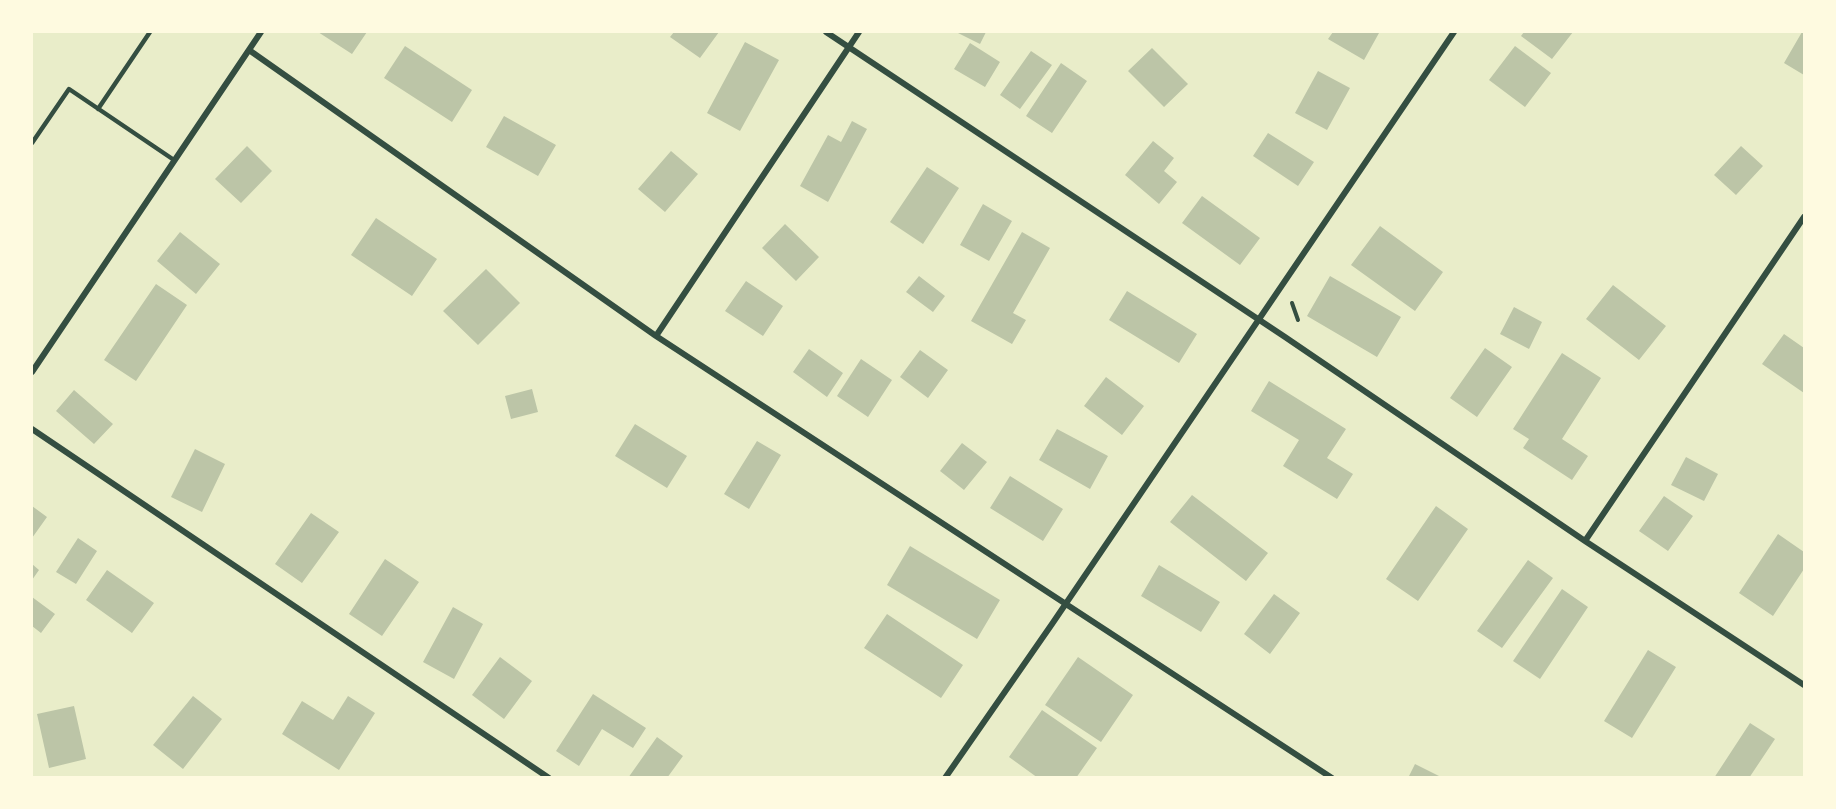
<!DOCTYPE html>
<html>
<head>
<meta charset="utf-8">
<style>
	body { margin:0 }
	#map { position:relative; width:1836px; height:809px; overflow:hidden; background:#e9edc9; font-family:Arial,sans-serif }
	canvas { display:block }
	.frame { position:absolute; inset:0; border:33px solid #fefae0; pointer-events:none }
</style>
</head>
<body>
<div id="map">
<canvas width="1836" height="809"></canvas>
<div class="frame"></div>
</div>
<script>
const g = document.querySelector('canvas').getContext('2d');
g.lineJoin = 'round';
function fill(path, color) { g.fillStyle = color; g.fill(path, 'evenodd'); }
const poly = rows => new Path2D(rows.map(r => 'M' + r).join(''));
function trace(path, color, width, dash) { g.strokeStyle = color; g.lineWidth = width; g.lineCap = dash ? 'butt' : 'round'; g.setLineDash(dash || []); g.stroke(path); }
fill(poly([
	[318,32,367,32,352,54],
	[674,32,719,32,700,58,670,37],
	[956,32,986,32,980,44],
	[1333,32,1377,32,1379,33,1364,60,1328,39],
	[1524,32,1573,32,1552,59,1521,36],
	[1802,32,1804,32,1804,75,1784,63],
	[745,42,779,60,740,131,707,113],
	[970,43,1000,62,985,87,954,69],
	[405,46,472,90,452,122,384,78],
	[1515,46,1551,73,1525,107,1489,80],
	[1152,48,1188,84,1164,107,1128,71],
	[1031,51,1052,65,1020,109,1000,95],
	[1061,63,1087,81,1052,133,1026,116],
	[1318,71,1350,88,1327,130,1295,113],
	[504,116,556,145,538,176,486,147],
	[852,121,867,129,828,202,800,186,828,135,841,142],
	[1268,133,1314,162,1298,186,1253,156],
	[1153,141,1174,158,1164,171,1177,182,1159,204,1125,175],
	[247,146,272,171,241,203,215,179],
	[1741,146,1763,166,1736,195,1714,175],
	[671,151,698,174,665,212,638,189],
	[927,167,959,188,923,244,890,222],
	[1202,196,1260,238,1240,265,1182,223],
	[983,204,1012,221,989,261,960,245],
	[376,218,437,259,412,296,351,255],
	[785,224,819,257,796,281,762,248],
	[1380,226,1443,272,1415,311,1351,265],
	[180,232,220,264,196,294,157,261],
	[1022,232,1050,248,1013,313,1026,320,1012,344,971,321],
	[486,269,520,303,478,345,443,311],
	[919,276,945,296,933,312,906,292],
	[1330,276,1401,317,1377,357,1307,316],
	[746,281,783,306,763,336,725,311],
	[156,284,187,305,136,381,104,360],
	[1613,285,1666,326,1639,360,1586,319],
	[1127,291,1197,334,1179,363,1109,320],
	[1514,307,1542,322,1529,349,1500,334],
	[1784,334,1804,348,1804,393,1762,364],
	[1485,348,1512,367,1477,417,1450,398],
	[809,349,843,373,827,397,793,372],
	[920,350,948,370,928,398,900,377],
	[1562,353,1601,378,1562,439,1588,456,1572,480,1523,448,1529,439,1513,429],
	[861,359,892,380,868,417,837,396],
	[1106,377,1144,406,1122,435,1084,406],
	[1269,381,1346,429,1327,458,1353,474,1337,499,1283,466,1299,440,1251,411],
	[532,389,538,412,511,419,505,396],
	[74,390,113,424,94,444,56,411],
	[635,424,687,456,667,488,615,456],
	[1057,429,1108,456,1090,489,1039,460],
	[757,441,781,455,749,509,724,494],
	[962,443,987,462,964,490,940,471],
	[195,449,225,464,202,512,171,497],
	[1686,457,1718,474,1704,501,1671,485],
	[1010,476,1063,509,1043,541,990,508],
	[1192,495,1268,553,1246,581,1170,522],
	[1664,496,1693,516,1668,551,1639,531],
	[32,506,47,517,32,538],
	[1436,506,1468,529,1418,601,1386,579],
	[311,513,339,532,302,583,275,564],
	[1778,534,1804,552,1804,569,1773,616,1739,593],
	[78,538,97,551,76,584,56,572],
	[910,546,1000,600,977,639,887,585],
	[385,559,419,582,382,636,349,614],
	[1528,560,1553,578,1502,648,1477,631],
	[32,564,39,570,32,580],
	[1159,565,1220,602,1201,632,1141,596],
	[107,570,154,603,132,633,86,600],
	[1562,589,1588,607,1540,679,1513,661],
	[1274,594,1300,613,1270,654,1244,634],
	[32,597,55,614,41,633,32,626],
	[453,607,483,624,454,679,423,662],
	[887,614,963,665,941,698,864,648],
	[1648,650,1676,667,1632,738,1604,721],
	[500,657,532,681,504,719,472,695],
	[1078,657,1133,695,1101,742,1045,705],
	[593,694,646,728,633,748,602,729,579,766,556,751],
	[193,696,222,719,183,769,153,745],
	[348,696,375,713,339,770,282,734,302,701,333,720],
	[74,706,86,759,49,768,37,714],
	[1042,710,1097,748,1076,778,1038,778,1009,757],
	[1750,723,1775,739,1749,778,1714,778],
	[657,737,683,756,667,778,628,778],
	[1415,764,1443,778,1408,778]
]), '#bcc5a7');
trace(poly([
	[1292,303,1298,320]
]), '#344e41', 4);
trace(poly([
	[98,109,150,32],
	[32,143,69,89,174,160]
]), '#344e41', 4.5);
trace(poly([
	[826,32,1285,337,1585,541,1804,685],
	[249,50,656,336,1332,778],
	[656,336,859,32],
	[32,372,261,32],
	[32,429,549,778],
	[1585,541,1804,217],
	[945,778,1052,624,1454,32]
]), '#344e41', 6);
</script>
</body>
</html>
